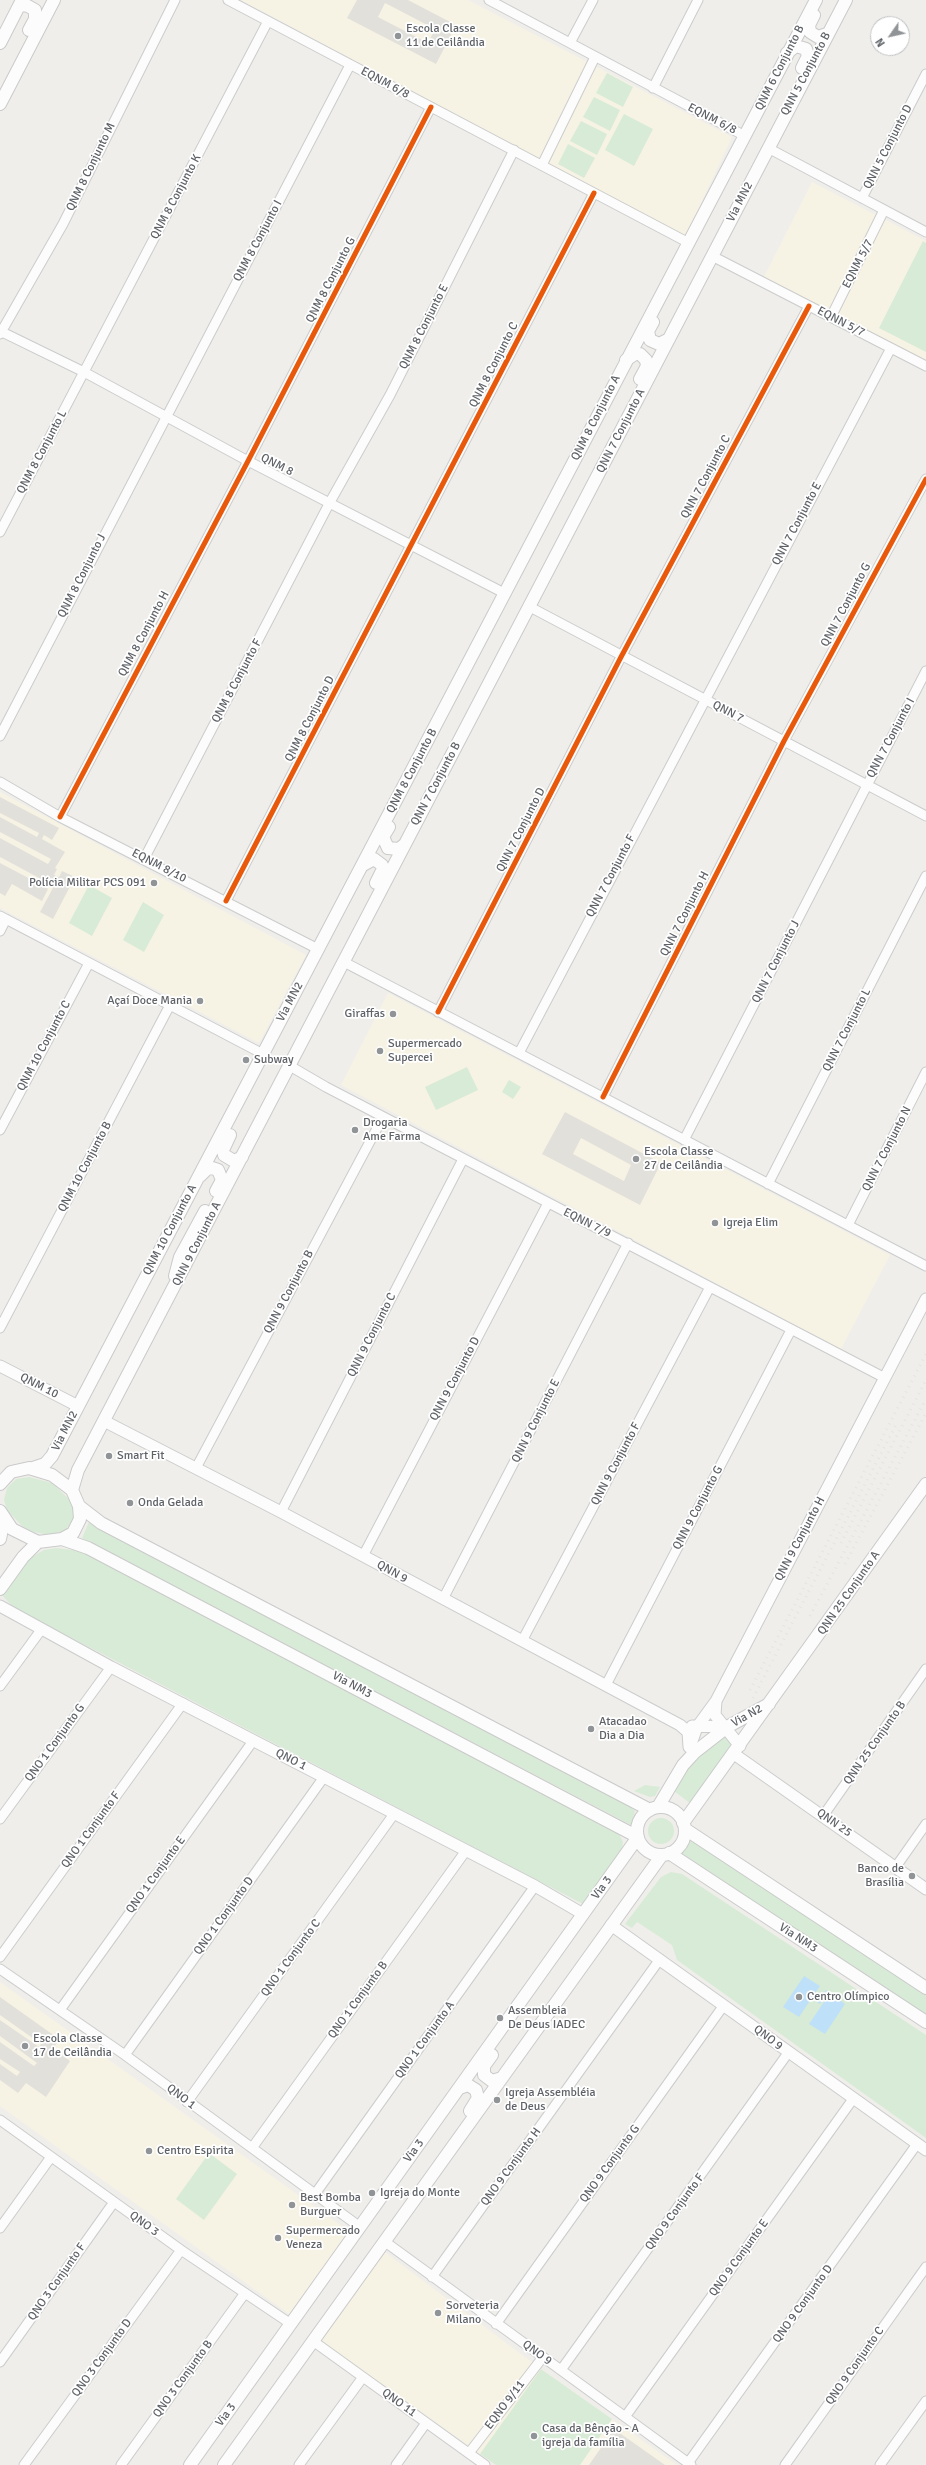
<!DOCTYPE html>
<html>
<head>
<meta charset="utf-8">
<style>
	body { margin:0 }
	#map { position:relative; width:926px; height:2465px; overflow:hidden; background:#efeeea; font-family:Signika,sans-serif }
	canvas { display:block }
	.north { position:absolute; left:870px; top:16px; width:40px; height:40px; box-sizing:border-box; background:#fff; border:1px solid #bfc1c3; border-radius:50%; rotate:236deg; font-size:11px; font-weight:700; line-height:16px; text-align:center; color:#5f6368 }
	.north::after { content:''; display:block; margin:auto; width:14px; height:18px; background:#919496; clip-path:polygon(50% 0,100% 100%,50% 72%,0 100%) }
</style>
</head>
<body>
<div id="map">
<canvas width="926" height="2465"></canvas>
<div class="north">N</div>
</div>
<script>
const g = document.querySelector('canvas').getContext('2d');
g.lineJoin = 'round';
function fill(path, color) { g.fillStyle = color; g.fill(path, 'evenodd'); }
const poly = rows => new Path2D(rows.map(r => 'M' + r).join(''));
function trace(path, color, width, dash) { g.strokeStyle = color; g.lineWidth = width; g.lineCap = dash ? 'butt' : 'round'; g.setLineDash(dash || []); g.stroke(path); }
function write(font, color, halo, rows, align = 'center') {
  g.font = font + ' Signika,sans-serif'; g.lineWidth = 3.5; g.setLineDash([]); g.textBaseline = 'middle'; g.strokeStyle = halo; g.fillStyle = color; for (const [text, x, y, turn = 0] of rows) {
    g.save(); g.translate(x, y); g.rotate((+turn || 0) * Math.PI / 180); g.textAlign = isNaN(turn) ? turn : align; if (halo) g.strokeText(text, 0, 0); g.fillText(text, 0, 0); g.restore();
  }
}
fill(poly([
	[241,0,468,0,732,137,685,237],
	[812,182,926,241,926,361,764,277],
	[0,792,306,955,259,1043,0,908],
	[388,993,890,1255,841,1349,341,1085],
	[0,1982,350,2232,289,2314,0,2106],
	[386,2253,541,2369,677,2465,496,2465,321,2341,382,2254]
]), '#f7f3e4');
fill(poly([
	[357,0,408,0,456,25,436,64,347,18],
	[385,3,435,29,428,43,378,17],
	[0,797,59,828,52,840,44,835,42,839,65,852,55,868,57,869,54,875,59,877,62,871,75,877,53,919,40,912,54,886,48,882,45,887,48,889,42,901,12,884,5,896,0,893,0,863,38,883,41,879,0,857,0,838,48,864,51,859,0,832,0,817,37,837,39,833,0,813],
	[565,1112,661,1163,640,1205,542,1154],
	[581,1138,631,1165,624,1181,573,1154],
	[0,1997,59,2039,53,2049,70,2061,46,2097,26,2083,18,2093,0,2080,0,2064,17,2076,20,2072,0,2059,0,2042,34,2066,37,2063,0,2036,0,2020,39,2047,41,2044,0,2015],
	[614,2429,665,2465,589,2465]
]), '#e2e0da');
fill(poly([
	[607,73,633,87,623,107,596,93],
	[594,97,620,110,610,131,583,117],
	[624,114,653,129,634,166,605,150],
	[581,121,607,134,597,155,570,141],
	[568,144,595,158,584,178,558,164],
	[923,241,926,243,926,352,879,328],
	[89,885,112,898,92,936,69,923],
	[143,902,164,915,144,952,123,940],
	[467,1067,478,1090,436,1110,425,1087],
	[509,1080,521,1087,513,1099,502,1092],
	[29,1477,52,1483,70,1500,74,1508,74,1518,65,1531,49,1535,34,1532,22,1526,7,1510,4,1500,7,1488,16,1479],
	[89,1522,629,1805,635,1811,631,1825,82,1538],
	[56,1548,83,1551,618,1832,623,1842,622,1851,583,1904,14,1608,0,1593,30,1558,44,1550],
	[725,1735,732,1746,691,1804,674,1791,687,1768,713,1742],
	[645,1785,660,1787,655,1796,650,1797,634,1791],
	'648 1831a13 13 0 1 1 26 0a13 13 0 1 1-26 0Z',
	[689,1839,926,1995,926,2017,679,1853],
	[671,1872,682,1874,926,2035,926,2138,677,1960,672,1945,637,1922,632,1928,625,1924,661,1877],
	[209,2153,237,2174,204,2220,176,2199],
	[541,2369,612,2419,580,2465,496,2465,480,2454]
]), '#d8ebd6');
fill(poly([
	[804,1976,820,1986,799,2017,783,2007],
	[826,1990,845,2004,825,2034,809,2024,828,1996,826,1994,820,2004,817,2002]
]), '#bfe0f9');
const minor = poly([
	[228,0,689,243],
	[489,0,745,136],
	[570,43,593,0],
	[653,88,698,0],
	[768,148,926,232],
	[542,165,595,57],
	[862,198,926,74],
	[712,256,926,366],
	[831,317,884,210],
	[0,331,84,372,248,461,504,593],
	[0,334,63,224,175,0],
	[0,532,268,21],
	[530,607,926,816],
	[0,736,350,65],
	[0,782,60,817,318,949],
	[60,817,248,461,431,107],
	[144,859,330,502,390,395,514,150],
	[226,901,594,193],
	[0,916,263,1054],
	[0,931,6,919],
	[344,962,926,1266],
	[438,1012,621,657,809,306],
	[519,1053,891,348],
	[290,1066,326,1087,885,1378],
	[603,1097,784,741,926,479],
	[0,1130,89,963],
	[684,1140,926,671],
	[768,1184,926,876],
	[848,1225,926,1072],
	[0,1328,170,1005],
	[196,1468,383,1117],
	[281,1512,463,1159],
	[363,1556,548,1203],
	[443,1599,628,1243],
	[522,1641,710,1287],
	[606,1685,791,1330],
	[0,1686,41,1630],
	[823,1816,926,1669],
	[0,1819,111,1667],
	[895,1868,926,1824],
	[0,1957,183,1703],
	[0,1969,125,2055,360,2227],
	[60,2010,253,1741],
	[125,2055,324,1777],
	[187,2102,394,1814],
	[0,2120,181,2250,291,2324],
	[252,2148,465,1852],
	[315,2194,535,1886],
	[0,2228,51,2157],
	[384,2241,691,2465],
	[432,2277,660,1959],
	[496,2324,724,2005],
	[313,2341,485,2465],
	[0,2362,114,2202],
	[561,2370,788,2053],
	[625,2417,853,2099],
	[469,2453,543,2357],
	[688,2463,917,2144],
	[24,2465,181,2250],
	[121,2465,245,2293],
	[299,2465,363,2377],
	[396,2465,426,2423],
	[785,2465,926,2267],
	[880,2465,926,2401]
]);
const tertiary = poly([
	[0,1366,78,1406],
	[104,1421,281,1512,680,1725,688,1732,689,1747],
	[0,1606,111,1667,535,1886,583,1914],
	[716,1701,715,1715,740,1746],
	[692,1726,727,1727],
	[691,1744,697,1727,716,1701,926,1299],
	[734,1754,926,1889],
	[611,1925,926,2150]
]);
const secondary = poly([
	[19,6,26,5,35,10,35,19,29,30],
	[814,15,809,25,810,32,818,37,827,34],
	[0,43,22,0],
	[787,53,796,46,806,49,808,56,802,68],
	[0,104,54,0],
	[653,322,648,331,650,340,659,344,669,339],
	[626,360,635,354,640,354,646,360,647,366,640,379],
	[389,827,383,837,388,848,399,849,405,844],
	[363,865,374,859,382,865,383,869,376,883],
	[230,1135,223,1150,224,1155,234,1161,242,1157],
	[200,1176,207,1169,212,1168,218,1170,222,1180,216,1191],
	[175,1276,180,1257,205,1211],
	[33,1468,45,1464,52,1456,816,0],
	[0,1484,11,1472,29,1468,52,1475,72,1490,79,1506,80,1519,73,1533,62,1539,38,1542,12,1529,0,1511],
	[72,1490,78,1470,846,0],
	[79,1506,101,1523,650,1810],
	[0,1539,4,1519],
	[62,1539,88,1548,638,1837,190,2465],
	[0,1589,23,1557,38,1542],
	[658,1807,683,1765,695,1752,727,1727,769,1704],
	'637 1831a24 24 0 1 1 48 0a24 24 0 1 1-48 0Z',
	[683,1823,926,1484],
	[685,1829,926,1988],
	[669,1853,926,2022],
	[492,2055,484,2066,484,2075,492,2081,502,2078],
	[460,2088,468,2085,476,2090,478,2098,470,2111],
	[224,2465,662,1855]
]);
trace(minor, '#cbcccc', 11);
trace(tertiary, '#cbcccc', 13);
trace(secondary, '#cacacb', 14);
trace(minor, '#fdfcfc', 9);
trace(tertiary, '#fdfcfc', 11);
trace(secondary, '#fdfcfc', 12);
trace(poly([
	[841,1543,926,1380],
	[845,1564,926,1413],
	[810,1616,926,1399],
	[750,1690,926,1354],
	[753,1698,897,1423]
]), '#e4e4e4', 3, [1, 5]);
trace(poly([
	[60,817,248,461,431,107],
	[226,901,594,193],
	[438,1012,621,657,809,306],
	[603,1097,784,741,926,479]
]), '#e8590c', 5);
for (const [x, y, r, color] of [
	[398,36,4,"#919496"],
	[154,883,4,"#919496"],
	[200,1001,4,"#919496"],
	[393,1014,4,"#919496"],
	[380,1051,4,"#919496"],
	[246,1060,4,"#919496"],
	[355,1130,4,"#919496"],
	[636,1159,4,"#919496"],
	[715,1223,4,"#919496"],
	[109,1456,4,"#919496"],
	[130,1503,4,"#919496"],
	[591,1729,4,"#919496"],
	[912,1876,4,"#919496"],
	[799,1997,4,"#919496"],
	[500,2018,4,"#919496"],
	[25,2046,4,"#919496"],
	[497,2100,4,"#919496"],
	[149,2151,4,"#919496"],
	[372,2193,4,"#919496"],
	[292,2205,4,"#919496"],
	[278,2238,4,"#919496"],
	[438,2313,4,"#919496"],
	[534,2436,4,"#919496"]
]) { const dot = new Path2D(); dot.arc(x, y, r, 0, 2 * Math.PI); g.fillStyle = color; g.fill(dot); trace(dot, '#fff', 1.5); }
write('12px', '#5f6368', '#fff', [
	["Escola Classe",406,29],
	["11 de Ceilândia",406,43],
	["Polícia Militar PCS 091",146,883,"right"],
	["Açaí Doce Mania",192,1001,"right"],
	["Giraffas",385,1014,"right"],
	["Supermercado",388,1044],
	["Supercei",388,1058],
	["Subway",254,1060],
	["Drogaria",363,1123],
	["Ame Farma",363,1137],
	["Escola Classe",644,1152],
	["27 de Ceilândia",644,1166],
	["Igreja Elim",723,1223],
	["Smart Fit",117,1456],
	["Onda Gelada",138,1503],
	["Atacadao",599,1722],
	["Dia a Dia",599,1736],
	["Banco de",904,1869,"right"],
	["Brasília",904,1883,"right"],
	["Centro Olímpico",807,1997],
	["Assembleia",508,2011],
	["De Deus IADEC",508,2025],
	["Escola Classe",33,2039],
	["17 de Ceilândia",33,2053],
	["Igreja Assembléia",505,2093],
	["de Deus",505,2107],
	["Centro Espirita",157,2151],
	["Igreja do Monte",380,2193],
	["Best Bomba",300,2198],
	["Burguer",300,2212],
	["Supermercado",286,2231],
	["Veneza",286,2245],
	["Sorveteria",446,2306],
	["Milano",446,2320],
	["Casa da Bênção - A",542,2429],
	["igreja da família",542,2443]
], 'left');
write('12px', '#5f6368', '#fff', [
	["QNM 6 Conjunto B",780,68,-63],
	["QNN 5 Conjunto B",806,74,-62],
	["EQNM 6/8",385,83,28],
	["EQNM 6/8",712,119,27],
	["QNN 5 Conjunto D",888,147,-63],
	["QNM 8 Conjunto M",91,167,-64],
	["QNM 8 Conjunto K",176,197,-62],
	["Via MN2",740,202,-63],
	["QNM 8 Conjunto I",258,241,-62],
	["EQNM 5/7",858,264,-63],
	["QNM 8 Conjunto G",331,280,-63],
	["EQNN 5/7",841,322,27],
	["QNM 8 Conjunto E",424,327,-63],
	["QNM 8 Conjunto C",494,365,-63],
	["QNM 8 Conjunto A",596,418,-63],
	["QNN 7 Conjunto A",621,431,-63],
	["QNM 8 Conjunto L",42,452,-62],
	["QNM 8",277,465,27],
	["QNN 7 Conjunto C",706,477,-62],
	["QNN 7 Conjunto E",797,524,-62],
	["QNM 8 Conjunto J",82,576,-63],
	["QNN 7 Conjunto G",846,605,-62],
	["QNM 8 Conjunto H",144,634,-62],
	["QNM 8 Conjunto F",237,681,-62],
	["QNN 7",728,712,27],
	["QNM 8 Conjunto D",310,719,-63],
	["QNN 7 Conjunto I",891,738,-62],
	["QNM 8 Conjunto B",412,771,-62],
	["QNN 7 Conjunto B",436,784,-62],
	["QNN 7 Conjunto D",521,830,-63],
	["EQNM 8/10",159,866,27],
	["QNN 7 Conjunto F",611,876,-62],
	["QNN 7 Conjunto H",685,914,-63],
	["QNN 7 Conjunto J",776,962,-63],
	["Via MN2",290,1002,-62],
	["QNN 7 Conjunto L",847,1030,-63],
	["QNM 10 Conjunto C",44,1046,-62],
	["QNN 7 Conjunto N",887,1149,-63],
	["QNM 10 Conjunto B",85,1167,-62],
	["EQNN 7/9",587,1223,26],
	["QNM 10 Conjunto A",170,1230,-62],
	["QNN 9 Conjunto A",197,1244,-63],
	["QNN 9 Conjunto B",289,1292,-62],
	["QNN 9 Conjunto C",372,1335,-63],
	["QNN 9 Conjunto D",455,1379,-62],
	["QNM 10",39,1386,27],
	["QNN 9 Conjunto E",536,1421,-63],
	["Via MN2",65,1431,-63],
	["QNN 9 Conjunto F",616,1464,-62],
	["QNN 9 Conjunto G",698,1508,-62],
	["QNN 9 Conjunto H",800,1539,-62],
	["QNN 9",392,1572,29],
	["QNN 25 Conjunto A",849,1593,-55],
	["Via NM3",352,1685,28],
	["Via N2",747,1716,-29],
	["QNO 1 Conjunto G",55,1743,-54],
	["QNN 25 Conjunto B",875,1743,-55],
	["QNO 1",291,1760,27],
	["QNN 25",834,1823,35],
	["QNO 1 Conjunto F",91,1830,-54],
	["QNO 1 Conjunto E",156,1875,-54],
	["Via 3",602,1888,-54],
	["QNO 1 Conjunto D",224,1916,-54],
	["Via NM3",798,1938,33],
	["QNO 1 Conjunto C",291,1958,-54],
	["QNO 1 Conjunto B",358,2000,-54],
	["QNO 9",768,2038,37],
	["QNO 1 Conjunto A",425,2040,-54],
	["QNO 1",181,2097,37],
	["Via 3",414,2151,-54],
	["QNO 9 Conjunto G",610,2164,-54],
	["QNO 9 Conjunto H",511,2167,-54],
	["QNO 9 Conjunto F",675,2212,-54],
	["QNO 3",144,2224,36],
	["QNO 9 Conjunto E",739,2258,-54],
	["QNO 3 Conjunto F",57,2282,-55],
	["QNO 9 Conjunto D",803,2304,-54],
	["QNO 9",537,2353,36],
	["QNO 3 Conjunto D",102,2358,-54],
	["QNO 9 Conjunto C",855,2366,-55],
	["QNO 3 Conjunto B",183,2379,-54],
	["QNO 11",399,2403,36],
	["EQNO 9/11",505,2405,-53],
	["Via 3",226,2415,-54]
]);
</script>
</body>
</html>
